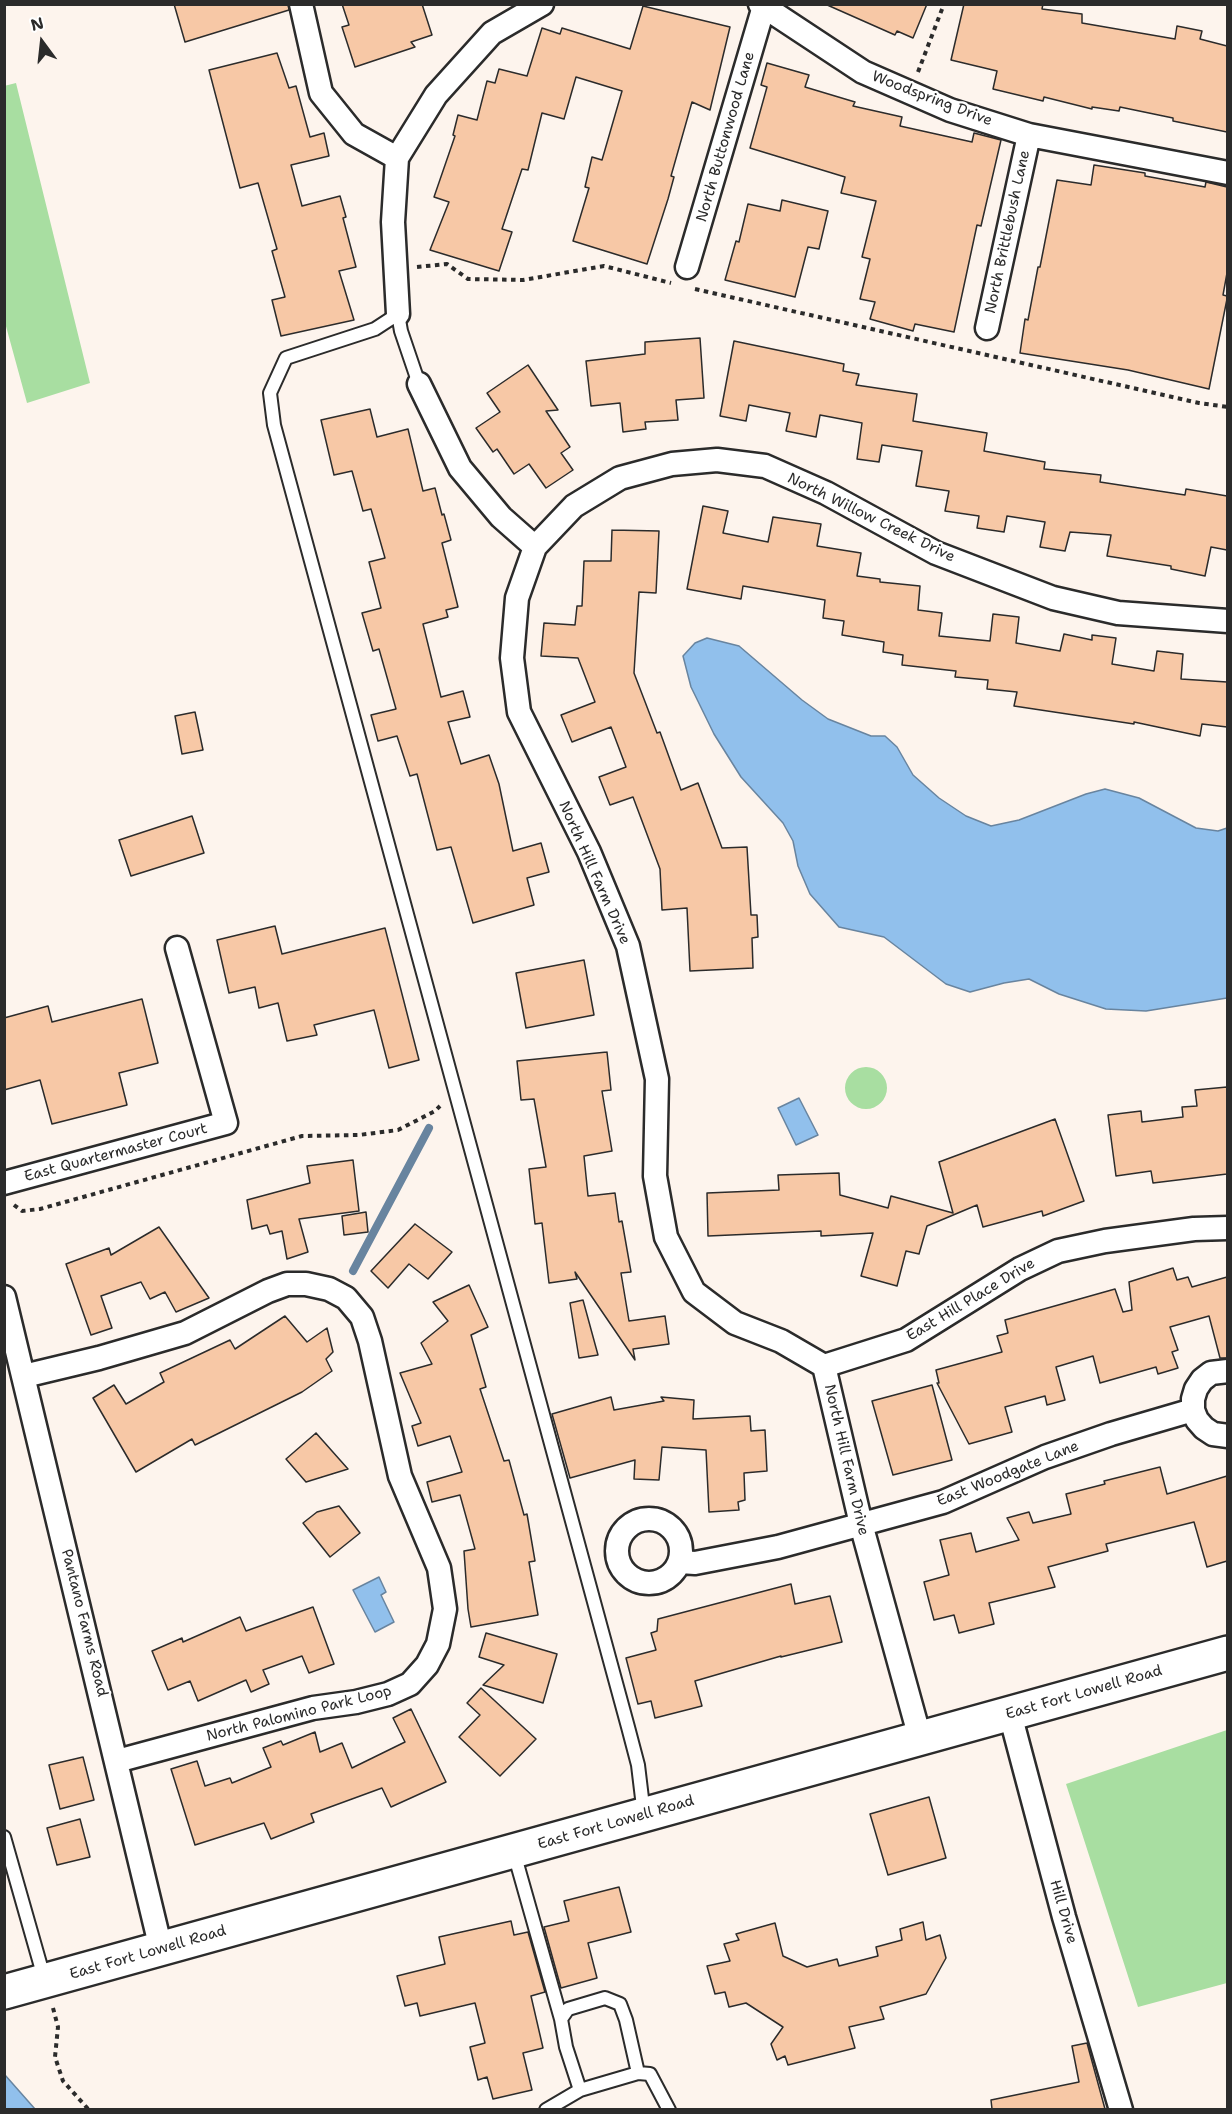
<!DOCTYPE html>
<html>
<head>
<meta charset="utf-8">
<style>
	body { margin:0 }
	#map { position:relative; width:1232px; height:2114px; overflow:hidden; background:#fdf4ed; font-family:"Shantell Sans",sans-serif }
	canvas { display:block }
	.frame { position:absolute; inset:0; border:6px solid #2b2b2b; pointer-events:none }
	.north { position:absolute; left:12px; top:12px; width:60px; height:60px; -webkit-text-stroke:4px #fff; paint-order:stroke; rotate:345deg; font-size:16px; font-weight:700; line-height:24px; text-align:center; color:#2b2b2b }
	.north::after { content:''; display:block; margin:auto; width:21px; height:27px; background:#2b2b2b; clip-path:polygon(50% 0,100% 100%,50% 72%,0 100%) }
</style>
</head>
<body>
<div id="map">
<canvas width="1232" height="2114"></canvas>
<div class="frame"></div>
<div class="north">N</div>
</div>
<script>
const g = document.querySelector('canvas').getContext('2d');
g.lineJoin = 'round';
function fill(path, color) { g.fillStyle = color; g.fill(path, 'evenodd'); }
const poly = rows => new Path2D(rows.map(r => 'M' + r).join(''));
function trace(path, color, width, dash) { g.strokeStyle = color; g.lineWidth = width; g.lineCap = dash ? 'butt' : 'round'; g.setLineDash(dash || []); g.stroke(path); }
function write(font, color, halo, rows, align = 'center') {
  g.font = font + ' "Shantell Sans",sans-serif'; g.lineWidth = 4.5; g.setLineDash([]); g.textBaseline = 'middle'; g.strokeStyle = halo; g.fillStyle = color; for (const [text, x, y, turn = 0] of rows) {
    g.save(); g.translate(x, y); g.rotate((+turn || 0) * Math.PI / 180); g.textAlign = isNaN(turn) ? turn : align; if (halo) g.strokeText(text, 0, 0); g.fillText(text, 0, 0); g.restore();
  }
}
fill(poly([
	[16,83,90,383,27,403,4,319,4,86],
	'845 1088a21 21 0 1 1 42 0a21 21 0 1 1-42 0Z',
	[1227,1730,1227,1983,1138,2007,1066,1784]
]), '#a8dea1');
const water = poly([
	[707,638,739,646,802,700,828,719,871,736,885,736,897,747,913,775,939,798,966,816,991,826,1019,820,1086,794,1105,789,1139,798,1196,828,1218,831,1227,828,1227,998,1146,1011,1106,1009,1059,994,1029,979,1004,983,970,992,946,984,884,937,839,927,810,894,798,866,793,841,783,823,741,777,714,734,691,687,683,656,695,643,707,638],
	[799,1098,818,1135,796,1145,778,1108,799,1098],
	[379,1577,386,1592,381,1595,394,1622,375,1632,353,1590,379,1577],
	[4,2075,5,2075,35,2109,5,2109,4,2075]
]);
fill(water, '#91c0ec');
trace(water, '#68849f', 1.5);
trace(poly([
	[353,1271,429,1128]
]), '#68849f', 8);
const building = poly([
	[174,4,288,4,289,10,185,42,174,4],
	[342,4,422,4,432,35,411,42,415,47,355,67,342,27,349,25,342,4],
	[825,4,927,4,913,38,897,31,895,35,825,4],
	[964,4,1043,4,1042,9,1082,14,1082,23,1175,39,1177,26,1202,31,1200,39,1227,46,1227,132,1173,121,1173,118,1120,107,1119,111,1092,107,1092,109,1044,97,1043,101,993,89,997,71,951,60,964,4],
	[643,6,730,27,710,110,692,102,671,176,674,177,668,199,647,264,573,241,589,188,585,187,592,157,602,160,622,91,576,77,564,119,542,113,528,170,522,169,502,229,512,232,499,271,430,250,449,202,434,197,455,136,453,135,458,115,477,120,487,81,495,83,499,69,527,76,542,28,560,34,562,28,630,49,643,6],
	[277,53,289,88,296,86,310,137,324,133,329,156,291,165,302,206,340,196,346,217,343,218,356,267,339,271,354,320,281,336,272,300,285,297,272,251,277,249,258,183,240,188,209,70,277,53],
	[767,63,809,75,805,87,855,102,853,106,902,117,900,126,972,142,974,133,1001,140,981,226,977,225,954,332,915,324,913,331,870,319,875,302,860,299,870,259,862,257,876,201,841,193,845,177,750,148,767,87,761,85,767,63],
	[1094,165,1145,173,1145,176,1205,187,1206,182,1227,187,1227,273,1223,295,1227,296,1227,299,1209,389,1128,370,1020,353,1025,319,1028,320,1038,267,1040,267,1057,180,1091,185,1094,165],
	[782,200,828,211,819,249,808,247,795,297,725,280,736,241,739,242,748,204,780,211,782,200],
	[700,338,704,398,676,400,678,420,645,422,646,429,623,432,620,403,591,406,586,361,645,354,645,342,700,338],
	[734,341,844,364,843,371,859,374,856,385,917,394,913,421,987,433,984,451,1045,462,1044,469,1101,475,1100,482,1185,495,1186,489,1227,496,1227,550,1211,547,1205,576,1171,569,1171,566,1107,556,1111,535,1070,532,1065,551,1040,547,1045,522,1007,516,1004,532,977,528,979,516,945,511,949,491,916,486,922,451,882,445,879,462,857,459,862,423,820,415,816,437,786,431,790,413,749,405,746,421,720,416,734,341],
	[528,365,558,410,546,411,570,447,561,453,573,470,546,488,529,464,514,474,497,449,493,452,476,428,500,412,487,393,528,365],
	[370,409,377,437,408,429,423,491,435,488,442,515,444,514,451,540,442,543,458,607,446,610,448,617,423,624,441,697,463,691,470,717,448,722,461,764,489,755,499,784,513,851,541,843,549,872,527,878,534,905,473,923,451,847,437,850,417,774,410,776,397,736,378,741,371,715,396,709,379,649,373,651,362,613,381,608,369,562,385,558,371,509,363,511,352,471,334,475,321,420,370,409],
	[703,506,728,511,723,533,768,542,773,517,821,524,817,546,861,553,857,576,880,579,880,582,920,586,918,610,942,613,939,636,990,641,993,614,1019,617,1016,643,1060,651,1064,634,1092,640,1092,635,1116,638,1112,664,1154,671,1157,651,1183,654,1181,679,1227,682,1227,727,1202,724,1200,736,1134,722,1134,724,1014,706,1017,692,987,689,988,680,955,677,956,671,902,665,903,655,883,652,884,642,842,635,844,621,823,618,825,600,743,586,741,599,687,589,703,506],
	[612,530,659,531,656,593,639,592,634,673,657,733,660,732,681,790,698,783,722,848,747,847,751,915,757,915,758,937,752,938,753,968,690,971,687,908,662,910,660,869,633,797,610,805,599,777,626,767,611,727,572,742,561,715,595,702,578,658,541,656,544,623,575,625,577,606,582,606,584,561,611,561,612,530],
	[195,712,203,750,182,754,175,716,195,712],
	[192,816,204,853,131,876,119,840,192,816],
	[275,926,282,954,385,928,419,1060,389,1068,374,1010,314,1025,317,1035,287,1041,278,1003,259,1008,255,987,229,993,217,940,275,926],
	[584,960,594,1015,526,1028,516,973,584,960],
	[142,999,158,1063,119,1073,127,1105,52,1124,40,1080,4,1090,4,1018,48,1006,52,1022,142,999],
	[607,1052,611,1090,602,1091,612,1151,584,1156,588,1196,615,1193,619,1222,622,1221,631,1272,621,1273,629,1321,665,1316,669,1344,633,1349,635,1360,575,1272,577,1279,549,1283,542,1223,535,1224,529,1169,546,1167,534,1099,521,1100,517,1061,607,1052],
	[1227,1087,1227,1174,1153,1183,1151,1171,1116,1176,1108,1115,1141,1111,1142,1122,1183,1117,1182,1107,1197,1106,1195,1090,1227,1087],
	[1055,1119,1084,1201,1043,1216,1042,1211,983,1227,977,1205,927,1226,919,1254,906,1251,897,1286,861,1276,873,1233,821,1236,821,1231,708,1236,707,1193,779,1190,778,1175,839,1173,840,1195,888,1208,891,1196,953,1213,939,1162,1055,1119],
	[353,1160,359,1211,299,1219,308,1252,287,1259,282,1231,270,1234,267,1225,252,1229,247,1200,310,1183,307,1166,353,1160],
	[366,1212,368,1232,344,1235,342,1216,366,1212],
	[415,1224,452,1252,428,1279,409,1264,388,1288,371,1271,415,1224],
	[159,1227,209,1298,176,1312,165,1292,150,1299,141,1282,101,1296,112,1328,91,1335,66,1264,109,1248,111,1255,159,1227],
	[1173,1268,1177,1280,1188,1277,1192,1287,1227,1277,1227,1358,1220,1358,1209,1316,1170,1327,1178,1350,1172,1352,1178,1368,1158,1374,1156,1367,1100,1383,1093,1356,1056,1367,1065,1400,1047,1405,1045,1396,1005,1407,1012,1432,969,1444,937,1383,939,1383,936,1370,1002,1352,997,1336,1008,1333,1005,1320,1115,1289,1123,1312,1132,1310,1129,1282,1173,1268],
	[469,1285,488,1327,471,1335,486,1387,480,1389,504,1461,509,1460,524,1515,527,1514,535,1561,529,1562,538,1615,471,1627,468,1609,464,1551,475,1549,460,1495,432,1502,427,1482,462,1472,450,1436,418,1446,412,1426,421,1423,400,1373,432,1364,421,1343,448,1321,433,1302,469,1285],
	[583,1300,598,1355,579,1358,570,1303,583,1300],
	[285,1316,307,1342,327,1328,333,1352,326,1359,332,1371,302,1392,195,1445,192,1439,136,1472,93,1398,114,1385,126,1404,164,1382,160,1373,230,1340,235,1349,285,1316],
	[932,1385,952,1460,893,1475,872,1401,932,1385],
	[611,1397,614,1410,664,1401,661,1397,694,1400,693,1419,750,1416,751,1431,765,1430,767,1471,744,1473,745,1500,738,1502,739,1510,709,1512,706,1450,662,1447,659,1480,634,1479,635,1460,570,1478,552,1414,611,1397],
	[316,1433,348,1469,306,1482,286,1459,316,1433],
	[1160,1467,1167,1494,1227,1476,1227,1561,1207,1567,1194,1522,1106,1544,1108,1551,1048,1567,1055,1587,989,1603,994,1624,959,1633,954,1615,934,1620,924,1582,949,1575,940,1540,971,1533,976,1552,1019,1540,1007,1518,1029,1512,1033,1523,1071,1514,1066,1494,1105,1484,1104,1481,1160,1467],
	[339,1506,360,1533,330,1557,303,1523,317,1512,339,1506],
	[791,1584,795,1604,830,1596,842,1642,781,1657,781,1656,695,1681,702,1706,655,1718,651,1701,638,1704,626,1658,656,1650,651,1633,657,1631,658,1619,791,1584],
	[313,1607,334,1664,309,1673,302,1656,263,1670,269,1684,251,1692,246,1680,198,1701,190,1681,168,1690,152,1651,182,1638,183,1642,240,1617,246,1631,313,1607],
	[486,1633,557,1654,543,1703,483,1685,504,1665,479,1657,486,1633],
	[481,1688,536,1739,500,1776,459,1737,480,1715,467,1703,481,1688],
	[411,1709,446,1782,391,1807,382,1788,311,1814,314,1822,271,1839,264,1823,195,1845,171,1769,197,1761,205,1786,230,1778,232,1783,271,1767,263,1748,281,1741,283,1745,315,1732,320,1752,342,1743,352,1768,405,1742,393,1718,411,1709],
	[83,1757,94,1800,60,1809,49,1765,83,1757],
	[929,1797,946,1858,888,1875,870,1814,929,1797],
	[80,1819,90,1857,57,1865,47,1828,80,1819],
	[619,1887,631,1932,588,1943,597,1978,561,1988,544,1927,569,1921,564,1901,619,1887],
	[511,1921,514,1935,528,1932,545,1992,531,1996,543,2048,523,2053,532,2090,493,2099,487,2077,478,2080,470,2047,485,2043,475,2003,420,2016,417,2003,405,2006,397,1976,445,1964,439,1937,511,1921],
	[923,1922,926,1940,940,1935,946,1958,926,1994,880,2007,884,2019,849,2027,855,2048,788,2065,785,2056,777,2060,771,2044,783,2027,746,2003,729,2007,725,1992,715,1994,707,1966,730,1961,724,1944,739,1940,736,1934,775,1923,783,1956,807,1967,837,1959,839,1966,878,1956,876,1947,902,1940,900,1929,923,1922],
	[1087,2043,1105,2109,992,2109,991,2100,1079,2082,1072,2046,1087,2043]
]);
fill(building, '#f7c8a6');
trace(building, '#2b2b2b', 1.5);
const lane = poly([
	[419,384,401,331,398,314,375,329,286,358,270,393,274,425,628,1727,638,1765,644,1815],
	[4,1837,45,1981],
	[514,1853,561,2019],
	[638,2073,650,2074,669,2110],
	[546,2110,580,2090,638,2073,626,2020,620,2004,605,1998,568,2009,561,2019,566,2047,580,2090]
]);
const street = poly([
	[301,4,321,93,354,134,397,158,393,222,398,314],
	[760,4,863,72,950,110,1029,135,1228,173],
	[397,158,436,95,492,33,542,4],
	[687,267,764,6],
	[987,328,1029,135],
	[419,384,460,468,501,517,535,547],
	[4,1183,226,1123,177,948],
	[4,1297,161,1949],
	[824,1366,906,1340,1020,1269,1058,1251,1105,1241,1194,1229,1228,1228],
	[1228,1371,1211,1373,1202,1380,1196,1389,1193,1399,1193,1410,1197,1420,1204,1428,1213,1434,1228,1436],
	[24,1376,99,1358,185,1333,268,1291,287,1284,306,1284,329,1289,346,1298,362,1317,370,1341,400,1476,439,1568,445,1609,438,1644,427,1665,410,1684,388,1694,356,1702,313,1708,117,1761],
	'617 1551a32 32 0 1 1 64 0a32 32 0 1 1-64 0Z',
	[680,1562,695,1563,778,1547,943,1502,1045,1457,1111,1434,1193,1410],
	[1010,1714,1064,1917,1121,2110],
	[920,1738,861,1524,824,1366,781,1341,735,1323,694,1292,666,1237,655,1176,657,1079,628,946,589,852,519,712,512,658,517,598,535,547,574,506,620,478,672,464,717,460,765,466,826,493,936,553,1053,598,1118,613,1228,621]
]);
const secondary = poly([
	[4,1992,1228,1653]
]);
trace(lane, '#2b2b2b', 16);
trace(street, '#2b2b2b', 27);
trace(secondary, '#2b2b2b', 38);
trace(poly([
	[918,72,944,4],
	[417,267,447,264,468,279,523,280,604,266,671,283],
	[695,289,1199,403,1228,407],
	[14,1205,22,1211,40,1209,302,1136,359,1135,398,1130,435,1111,440,1106],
	[53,2008,58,2027,55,2057,63,2081,89,2110]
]), '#2b2b2b', 4, [4.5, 4.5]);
trace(lane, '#fff', 12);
trace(street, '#fff', 22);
trace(secondary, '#fff', 33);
write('15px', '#2b2b2b', '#fff', [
	["Woodspring Drive",932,99,21],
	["North Buttonwood Lane",726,137,-74],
	["North Brittlebush Lane",1008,232,-78],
	["North Willow Creek Drive",871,518,26],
	["North Hill Farm Drive",594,873,66],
	["East Quartermaster Court",116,1153,-15],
	["East Hill Place Drive",971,1300,-31],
	["North Hill Farm Drive",846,1460,77],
	["East Woodgate Lane",1008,1474,-22],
	["Pantano Farms Road",84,1623,76],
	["East Fort Lowell Road",1084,1693,-16],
	["North Palomino Park Loop",299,1714,-14],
	["East Fort Lowell Road",616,1823,-16],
	["Hill Drive",1063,1912,74],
	["East Fort Lowell Road",148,1953,-16]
]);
</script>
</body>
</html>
